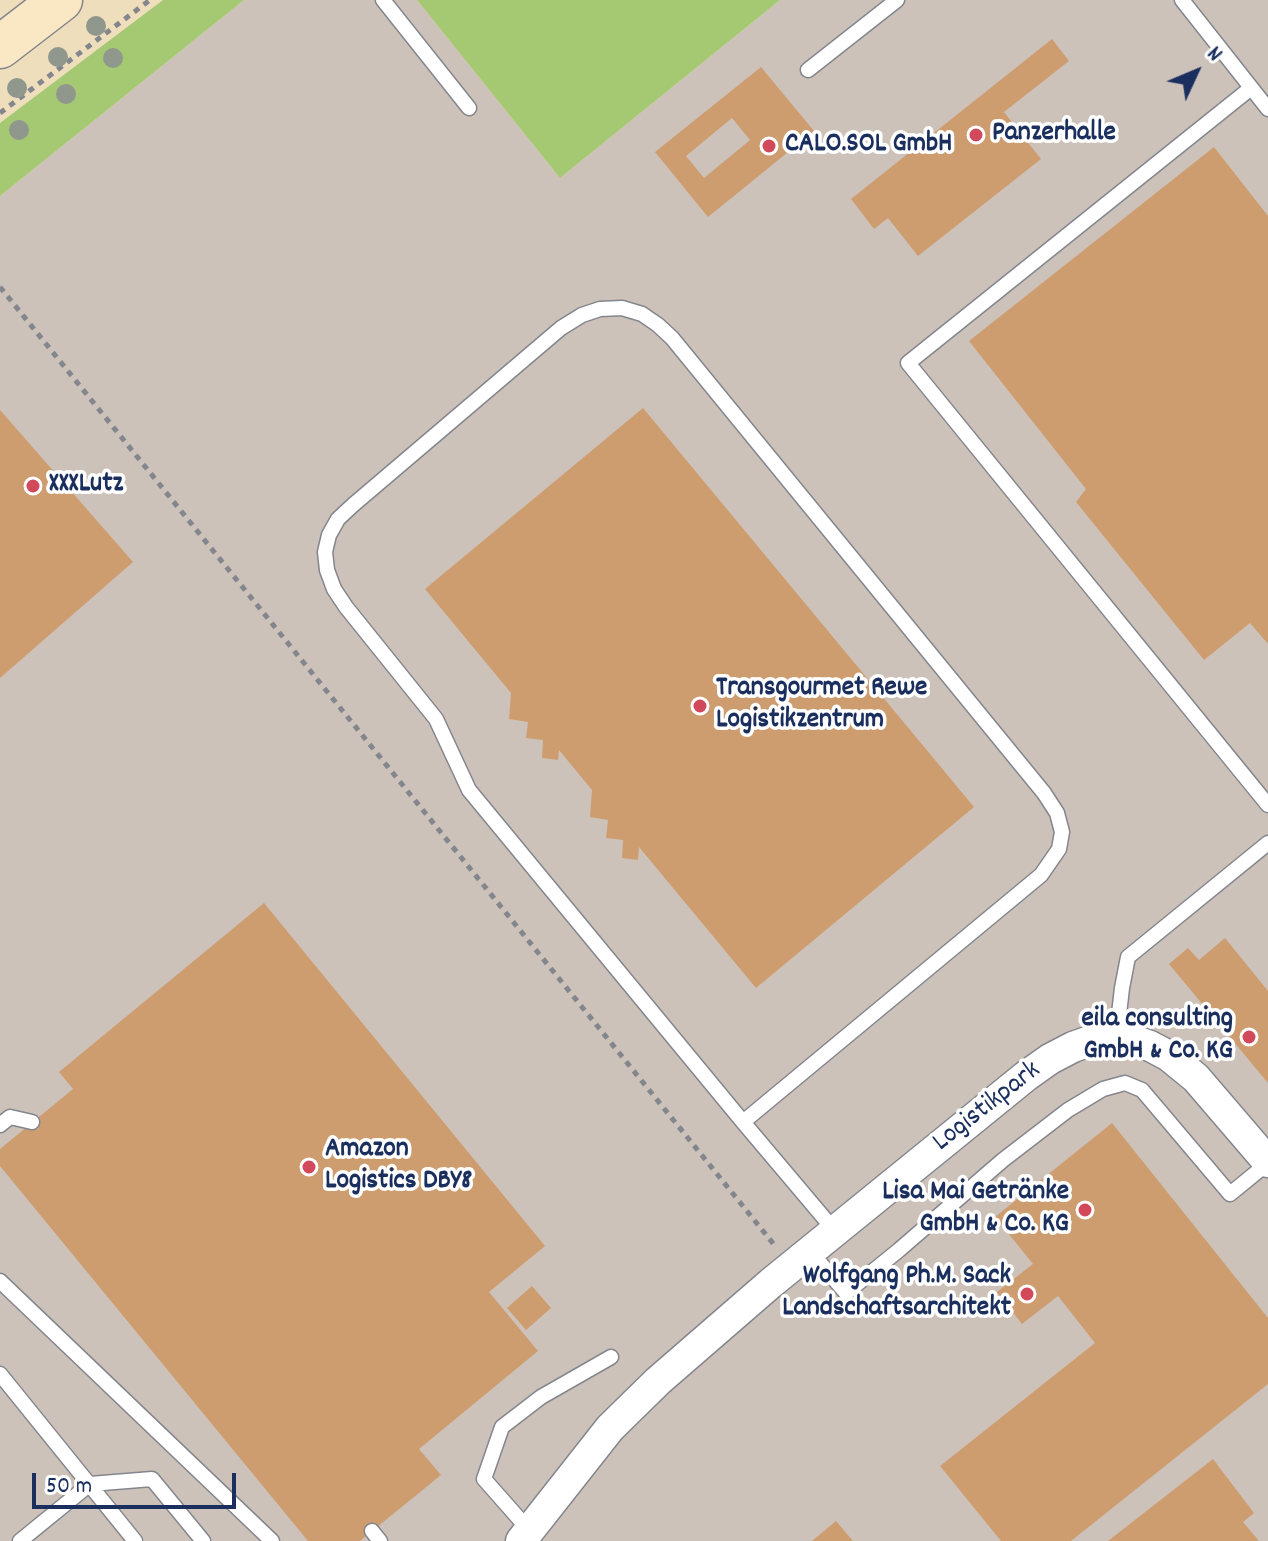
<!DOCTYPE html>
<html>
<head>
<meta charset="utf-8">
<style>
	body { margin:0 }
	#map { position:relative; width:1268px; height:1541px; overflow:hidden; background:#eedebc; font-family:Dekko,sans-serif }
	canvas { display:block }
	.north { position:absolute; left:1156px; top:32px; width:80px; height:80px; -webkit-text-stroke:6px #fff; paint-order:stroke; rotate:46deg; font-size:22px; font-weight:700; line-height:32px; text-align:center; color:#1b2f5e }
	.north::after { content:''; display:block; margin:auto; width:28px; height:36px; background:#1b2f5e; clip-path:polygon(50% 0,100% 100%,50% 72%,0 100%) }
	.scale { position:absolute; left:32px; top:1473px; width:204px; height:36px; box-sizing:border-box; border:4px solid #1b2f5e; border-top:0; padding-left:10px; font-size:24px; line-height:28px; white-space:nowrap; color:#1b2f5e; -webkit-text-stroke:6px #fff; paint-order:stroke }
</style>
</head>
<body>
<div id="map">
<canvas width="1268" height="1541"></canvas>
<div class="north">N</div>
<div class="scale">50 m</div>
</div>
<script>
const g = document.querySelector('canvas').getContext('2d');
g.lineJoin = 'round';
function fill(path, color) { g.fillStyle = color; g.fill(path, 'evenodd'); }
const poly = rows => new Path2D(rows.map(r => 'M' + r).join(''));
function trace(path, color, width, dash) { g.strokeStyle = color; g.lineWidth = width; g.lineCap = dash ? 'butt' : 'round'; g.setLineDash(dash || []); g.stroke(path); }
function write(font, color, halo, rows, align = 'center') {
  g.font = font + ' Dekko,sans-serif'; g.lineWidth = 7; g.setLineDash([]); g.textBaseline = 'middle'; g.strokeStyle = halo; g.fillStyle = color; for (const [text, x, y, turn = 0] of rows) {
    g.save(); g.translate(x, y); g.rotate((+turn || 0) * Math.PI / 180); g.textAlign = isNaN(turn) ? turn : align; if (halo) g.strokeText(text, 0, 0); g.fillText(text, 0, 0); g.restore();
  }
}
fill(poly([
	[244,0,417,0,560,178,780,0,1268,0,1268,1541,0,1541,0,196]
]), '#cdc2b9');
fill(poly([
	[163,0,244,0,0,196,0,123],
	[417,0,780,0,560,178]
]), '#a5c973');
fill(poly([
	[1052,39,1069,61,1004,112,1041,159,918,256,888,218,874,229,851,199],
	[761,67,814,131,708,217,655,152],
	[732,118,750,140,704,178,686,156],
	[1214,147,1268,216,1268,644,1250,623,1204,660,1076,502,1086,489,969,341],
	[643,408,974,807,756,988,639,847,638,860,622,858,623,840,606,838,608,820,590,817,592,790,559,750,558,760,542,758,543,740,526,738,528,722,509,719,511,693,425,589],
	[0,410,133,562,0,678],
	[264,903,545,1246,489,1292,538,1351,419,1449,441,1475,360,1541,308,1541,0,1166,0,1149,73,1089,59,1072],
	[1225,938,1268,991,1268,1083,1169,964,1188,948,1199,960],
	[1112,1123,1268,1318,1268,1384,1071,1541,1001,1541,940,1466,1095,1343,1058,1296,1022,1324,997,1292,1033,1264,995,1217],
	[532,1286,551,1308,526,1330,507,1308],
	[1213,1459,1254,1513,1243,1522,1259,1541,1108,1541],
	[836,1521,853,1541,812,1541]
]), '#cd9d70');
const lane = poly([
	[383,0,469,108],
	[1182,0,1268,109],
	[808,70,897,0],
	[1251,88,908,363,1268,805],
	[1130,1039,1119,1014,1122,988,1128,957,1268,843],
	[743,1122,1041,875,1059,849,1062,832,1057,813,1044,793,672,338,658,325,642,314,622,308,600,309,582,315,561,328,353,505,338,519,329,535,325,552,327,570,334,589,346,607,436,719,469,790,743,1122,835,1231],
	[0,1125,10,1117,32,1122],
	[810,1251,846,1293,899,1250,1003,1160,1068,1110,1103,1089,1125,1083,1142,1090,1230,1194,1268,1163],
	[0,1281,272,1541],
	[0,1374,135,1541],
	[529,1530,484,1479,502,1427,541,1397,611,1357],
	[372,1531,380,1541],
	[20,1541,90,1484,152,1479,203,1541]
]);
const street = poly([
	[521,1541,610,1428,658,1381,771,1283,1026,1076,1050,1059,1073,1047,1090,1041,1107,1039,1130,1039,1150,1046,1169,1056,1196,1078,1268,1162]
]);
const secondary = poly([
	[0,47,61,0]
]);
trace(lane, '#84868d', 17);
trace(street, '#84868d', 33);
trace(secondary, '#84868d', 45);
trace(poly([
	[0,113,150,0],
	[0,287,776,1247]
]), '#84868d', 5, [6, 6]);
trace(lane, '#fff', 14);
trace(street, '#fff', 30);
trace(secondary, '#fae7c3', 42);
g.fillStyle = '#90978c';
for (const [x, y] of [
	[96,26],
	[58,57],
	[113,58],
	[17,88],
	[66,94],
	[19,130]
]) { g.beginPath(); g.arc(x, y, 10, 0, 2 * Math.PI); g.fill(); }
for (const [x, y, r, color] of [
	[976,135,8,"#d1495b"],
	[769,146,8,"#d1495b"],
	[33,486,8,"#d1495b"],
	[700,706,8,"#d1495b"],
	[1249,1037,8,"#d1495b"],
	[309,1167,8,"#d1495b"],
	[1085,1210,8,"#d1495b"],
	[1027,1294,8,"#d1495b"]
]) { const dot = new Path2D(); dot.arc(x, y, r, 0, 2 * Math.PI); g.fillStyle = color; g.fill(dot); trace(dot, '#fff', 3); }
write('bold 28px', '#1b2f5e', '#fff', [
	["Panzerhalle",992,135],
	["CALO.SOL GmbH",785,146],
	["XXXLutz",49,486],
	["Transgourmet Rewe",716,690],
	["Logistikzentrum",716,722],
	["eila consulting",1233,1021,"right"],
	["GmbH & Co. KG",1233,1053,"right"],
	["Amazon",325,1151],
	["Logistics DBY8",325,1183],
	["Lisa Mai Getränke",1069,1194,"right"],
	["GmbH & Co. KG",1069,1226,"right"],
	["Wolfgang Ph.M. Sack",1011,1278,"right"],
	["Landschaftsarchitekt",1011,1310,"right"]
], 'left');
write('28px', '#1b2f5e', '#fff', [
	["Logistikpark",988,1108,-38]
]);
</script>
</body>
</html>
